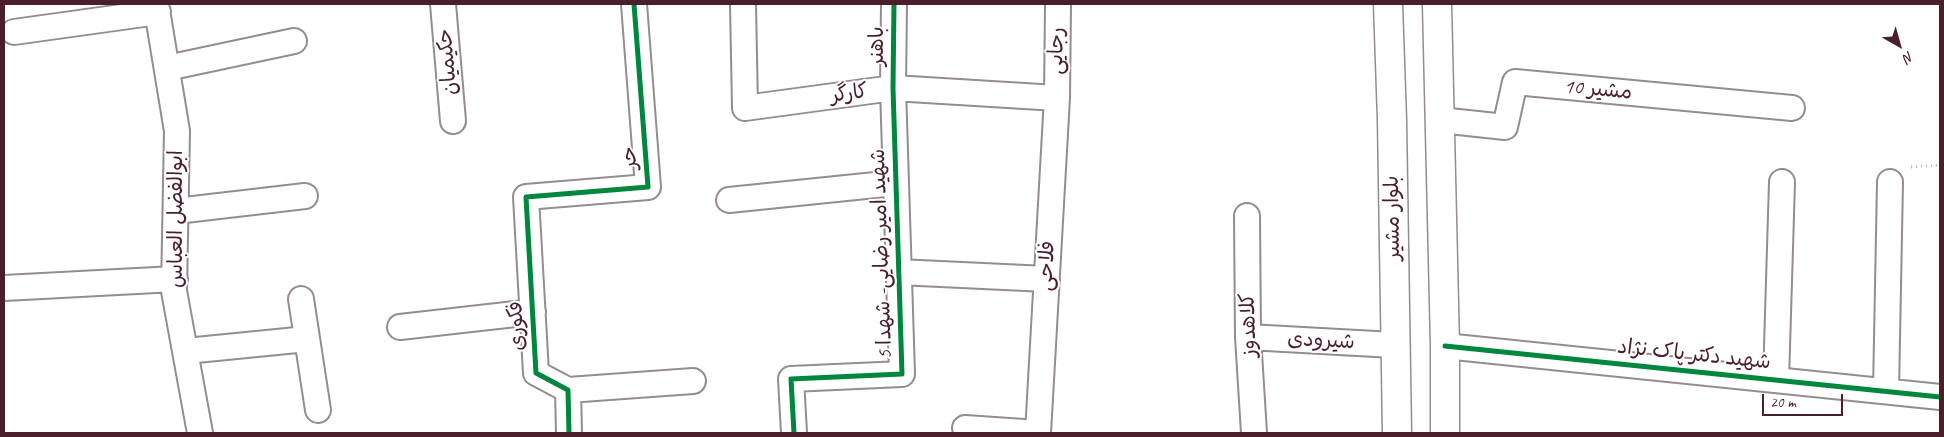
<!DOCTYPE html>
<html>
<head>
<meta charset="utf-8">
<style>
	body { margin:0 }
	#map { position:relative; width:1944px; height:437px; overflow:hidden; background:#fff; font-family:Caveat,sans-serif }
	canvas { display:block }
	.frame { position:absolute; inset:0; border:5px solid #4a1f2b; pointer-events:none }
	.north { position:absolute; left:1874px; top:20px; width:50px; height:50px; -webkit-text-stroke:4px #fff; paint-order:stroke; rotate:142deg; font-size:14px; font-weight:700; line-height:20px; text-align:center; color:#4a1f2b }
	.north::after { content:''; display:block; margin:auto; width:18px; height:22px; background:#4a1f2b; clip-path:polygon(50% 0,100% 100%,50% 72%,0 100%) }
	.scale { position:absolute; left:1762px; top:394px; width:81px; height:22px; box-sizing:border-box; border:2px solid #4a1f2b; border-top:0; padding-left:6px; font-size:15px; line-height:18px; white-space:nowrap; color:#4a1f2b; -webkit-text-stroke:4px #fff; paint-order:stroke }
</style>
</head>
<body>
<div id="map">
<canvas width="1944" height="437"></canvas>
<div class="frame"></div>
<div class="north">N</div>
<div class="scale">20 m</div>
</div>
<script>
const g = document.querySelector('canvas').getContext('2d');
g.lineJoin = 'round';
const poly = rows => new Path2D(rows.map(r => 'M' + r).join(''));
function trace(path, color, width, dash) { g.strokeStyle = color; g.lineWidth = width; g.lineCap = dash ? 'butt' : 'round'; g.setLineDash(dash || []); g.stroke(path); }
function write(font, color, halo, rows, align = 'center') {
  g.font = font + ' Caveat,"Playpen Sans Arabic",sans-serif'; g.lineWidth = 4; g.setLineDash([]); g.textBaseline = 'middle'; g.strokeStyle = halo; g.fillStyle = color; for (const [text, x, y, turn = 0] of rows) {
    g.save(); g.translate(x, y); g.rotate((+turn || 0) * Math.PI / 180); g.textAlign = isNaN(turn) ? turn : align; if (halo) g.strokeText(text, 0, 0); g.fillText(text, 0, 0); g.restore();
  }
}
const street = poly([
	[156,4,177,131,174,291,200,433],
	[443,4,453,121],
	[743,4,745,108,893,88,1057,98],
	[14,32,158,12],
	[167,68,294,41],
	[1440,120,1505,127,1515,82,1792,108],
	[729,200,895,183],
	[176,211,305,196],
	[1247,216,1248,337,1254,433],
	[898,272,1047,279],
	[4,288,175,279],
	[301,299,318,410],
	[400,327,533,312],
	[1248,337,1394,345],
	[1445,346,1940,397],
	[186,351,307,339],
	[1776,380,1782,182],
	[568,390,693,381],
	[1886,391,1890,182],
	[965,428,1038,433],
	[569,433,568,390,536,373,526,197,648,187,634,4],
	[794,433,791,379,902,374,893,88,894,4],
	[1038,433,1057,98,1058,4]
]);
const secondary = poly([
	[1388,4,1392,120,1397,433],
	[1437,4,1445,346,1445,433]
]);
trace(street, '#948c8e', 28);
trace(secondary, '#948c8e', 31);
trace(poly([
	[1911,167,1940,165]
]), '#bdb8b9', 3, [1, 4]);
trace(street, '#fff', 24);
trace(secondary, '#fff', 28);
trace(poly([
	[1445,346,1940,397],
	[569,433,568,390,536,373,526,197,648,187,634,4],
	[794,433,791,379,902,374,893,88,894,4]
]), '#00873e', 5);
write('21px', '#4a1f2b', '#fff', [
	["باهنر",877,46,-90],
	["رجایی",1057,51,-89],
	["حکیمیان",448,62,-95],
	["مشیر 10",1598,90,5],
	["کارگر",849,94,-8],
	["حر",630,158,-94],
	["بلوار مشیر",1393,218,-91],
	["ابوالفضل العباس",176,219,-90],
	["شهید امیر رضایی- شهدا 5",882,254,-92],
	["فلاحی",1047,266,-87],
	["کلاهدوز",1249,325,-92],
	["فکوری",517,326,-93],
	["شیرودی",1321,341,3],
	["شهید دکتر پاک نژاد",1694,355,6]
]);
</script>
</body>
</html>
